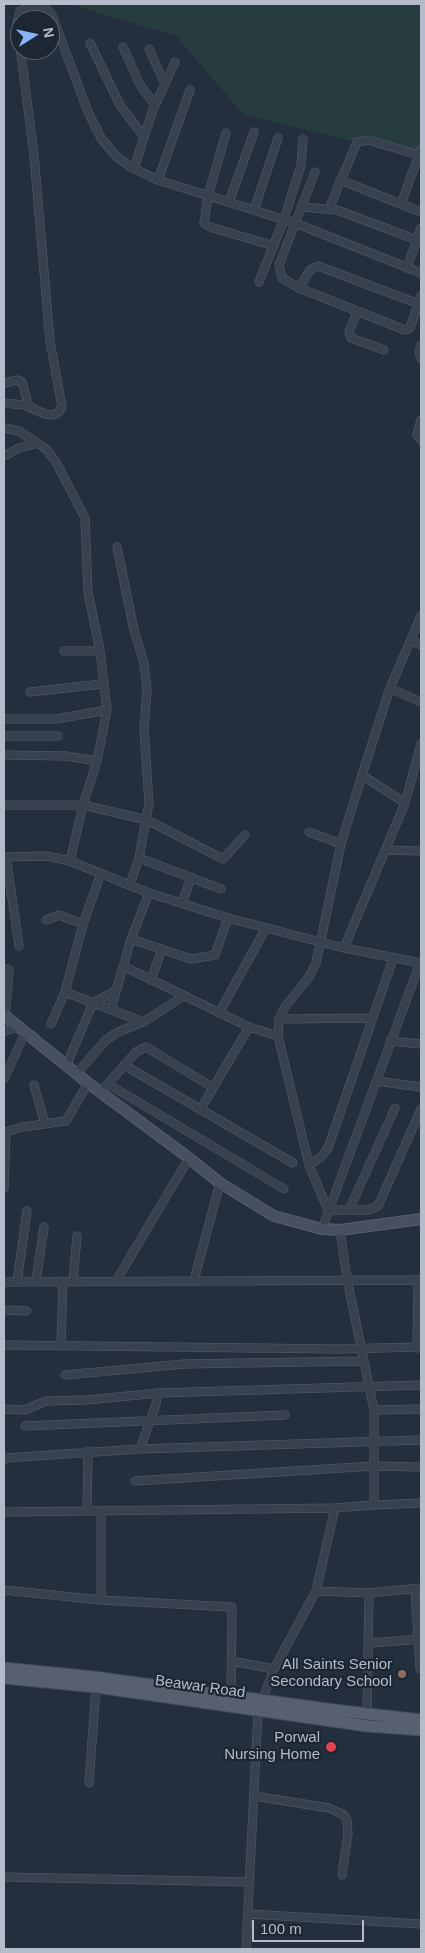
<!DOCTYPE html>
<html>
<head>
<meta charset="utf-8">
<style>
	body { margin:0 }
	#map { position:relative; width:425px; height:1953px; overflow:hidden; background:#242f3e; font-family:Helvetica,sans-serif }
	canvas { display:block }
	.frame { position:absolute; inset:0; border:5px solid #b4bcc9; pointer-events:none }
	.north { position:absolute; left:10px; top:10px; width:50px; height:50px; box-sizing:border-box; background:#1d2633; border:1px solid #59626f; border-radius:50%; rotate:80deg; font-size:14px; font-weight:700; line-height:20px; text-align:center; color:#b4bcc9 }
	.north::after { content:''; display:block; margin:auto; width:18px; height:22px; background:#8ab4f8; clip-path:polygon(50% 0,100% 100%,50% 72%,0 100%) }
	.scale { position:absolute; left:252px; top:1920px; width:112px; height:22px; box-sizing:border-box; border:2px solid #b4bcc9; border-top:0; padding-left:6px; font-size:15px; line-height:18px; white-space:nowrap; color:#b4bcc9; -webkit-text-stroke:4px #1d2633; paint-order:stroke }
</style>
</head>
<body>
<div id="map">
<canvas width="425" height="1953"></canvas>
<div class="frame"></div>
<div class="north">N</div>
<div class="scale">100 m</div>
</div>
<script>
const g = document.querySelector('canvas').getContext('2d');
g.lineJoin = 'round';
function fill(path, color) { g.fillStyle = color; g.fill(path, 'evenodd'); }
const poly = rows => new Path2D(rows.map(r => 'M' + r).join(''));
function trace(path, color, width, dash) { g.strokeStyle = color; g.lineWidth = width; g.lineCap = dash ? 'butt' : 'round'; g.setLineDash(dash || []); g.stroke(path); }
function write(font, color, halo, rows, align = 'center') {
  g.font = font + ' Helvetica,sans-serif'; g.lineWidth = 4.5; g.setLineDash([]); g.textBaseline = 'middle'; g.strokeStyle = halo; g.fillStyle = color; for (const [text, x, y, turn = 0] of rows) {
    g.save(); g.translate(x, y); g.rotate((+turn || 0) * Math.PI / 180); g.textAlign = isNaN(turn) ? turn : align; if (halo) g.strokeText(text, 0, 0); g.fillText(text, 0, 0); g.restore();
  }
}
fill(poly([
	[69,4,421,4,421,157,244,115,176,36]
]), '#263c3f');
const street = poly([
	[90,43,120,105,144,137],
	[123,47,140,85,155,105],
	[149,49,164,82],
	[226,133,208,196,204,223,210,227,274,246],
	[134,168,153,110,175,62],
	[315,172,279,265,282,278,299,288,405,330,410,328,421,296],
	[158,180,190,90],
	[340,180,421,212],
	[229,202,254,132],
	[401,204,421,149],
	[302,207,337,210,417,240],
	[329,209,357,142,368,140,419,155],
	[254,210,278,138],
	[407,268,421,228],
	[259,282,284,219,301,165,303,139],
	[299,288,310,270,318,266,419,304],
	[358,311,349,331,351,338,384,350],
	[421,345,419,351,421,359],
	[4,383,17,380,22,382,29,407],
	[4,403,24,405,45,414,53,415,58,413,62,407,50,341,34,155,17,23,20,11,29,8,45,7,52,15,88,112,101,138,117,157,131,167,158,180,295,223,421,273],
	[421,420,417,435,421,440],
	[4,428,19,431,46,449,56,462,85,518,88,592,100,651,107,710,97,761,83,805,147,820,223,859,245,835],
	[4,456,19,448,38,443],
	[117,547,134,630,144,663,147,689,144,729,149,803,139,858,130,884],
	[421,616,390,688,362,775,341,844,316,963,309,977,284,1008,279,1019,278,1036,309,1165,328,1210,368,1210,378,1206,421,1109],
	[411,640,421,645],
	[64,651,100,651],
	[390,688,421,702],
	[30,692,102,684],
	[4,719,56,719,107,710],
	[4,736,58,736],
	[4,755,66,756,97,761],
	[362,775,405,803],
	[4,805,83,805,70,861],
	[309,832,341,844],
	[385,850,421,851],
	[4,857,47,856,70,861,149,893,228,918,344,948,421,963],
	[6,857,19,946],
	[139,858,221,889],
	[182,904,191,877],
	[46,920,59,915,83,924],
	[131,939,191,959,215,955,228,918],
	[344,948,405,803,421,744],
	[123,966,249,1027,278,1036],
	[4,969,9,970,5,1016],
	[151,980,162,949],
	[65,992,143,1022,184,996],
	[111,1009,131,939,149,893],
	[219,1013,266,928],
	[279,1019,373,1018],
	[51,1024,65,992,83,924,101,873],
	[4,1031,18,1027],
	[390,1041,421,1044],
	[124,1065,293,1163],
	[66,1066,93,1003,117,990],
	[77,1073,106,1040,118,1032,143,1022],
	[4,1079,25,1033],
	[376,1081,421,1087],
	[108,1084,284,1189],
	[34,1085,45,1124],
	[105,1087,136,1052,146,1047,212,1087],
	[200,1110,249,1027],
	[309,1165,321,1157,328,1148,393,959],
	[4,1188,6,1132,22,1127,66,1121,88,1083],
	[349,1210,395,1108],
	[322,1229,420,963],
	[194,1280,220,1183],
	[36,1281,44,1227],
	[73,1281,77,1236],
	[116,1281,189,1158],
	[4,1282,421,1280],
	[17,1282,27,1211],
	[4,1310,27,1311],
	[61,1344,63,1281],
	[4,1345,338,1349,421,1347],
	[417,1348,418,1280],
	[65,1375,184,1364,364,1361],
	[4,1409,25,1410,46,1401,87,1400,158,1393,421,1385],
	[374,1410,421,1409],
	[25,1426,285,1415],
	[140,1449,421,1440],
	[4,1460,5,1458,140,1449,156,1404,158,1393],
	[135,1481,374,1466,421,1467],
	[374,1505,421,1503],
	[87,1511,88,1451],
	[101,1511,101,1600],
	[4,1512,335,1508],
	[415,1589,420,1669],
	[4,1590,101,1600,232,1607,231,1695],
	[316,1591,369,1593,421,1588],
	[370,1643,421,1639],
	[231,1661,274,1669],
	[367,1716,369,1593],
	[89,1783,96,1687],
	[254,1796,329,1808,344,1815,347,1820,348,1834,342,1875],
	[4,1877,250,1882],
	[248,1914,421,1924],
	[246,1949,258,1711,274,1669,316,1591,335,1508,374,1505,374,1410,347,1279,340,1230]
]);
const secondary = poly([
	[4,1015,88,1083,189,1158,220,1183,274,1216,322,1229,340,1230,421,1219]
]);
const primary = poly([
	[4,1668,94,1677,334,1710,421,1720],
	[4,1678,96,1687,367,1726,421,1730]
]);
trace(street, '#565f6c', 9);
trace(secondary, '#565f6c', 12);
trace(primary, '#414a57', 13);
trace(street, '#38414e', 8);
trace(secondary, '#465061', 10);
trace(primary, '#56606e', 11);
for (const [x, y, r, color] of [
	[402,1674,5,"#8d6e63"],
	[331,1747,6,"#e0444e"]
]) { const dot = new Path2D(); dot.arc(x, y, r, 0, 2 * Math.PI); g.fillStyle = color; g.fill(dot); trace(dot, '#1d2633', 2); }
write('15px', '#b4bcc9', '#1d2633', [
	["All Saints Senior",392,1665],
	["Secondary School",392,1682],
	["Porwal",320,1738],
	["Nursing Home",320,1755]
], 'right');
write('15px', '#b4bcc9', '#1d2633', [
	["Beawar Road",200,1687,8]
]);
</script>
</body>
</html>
